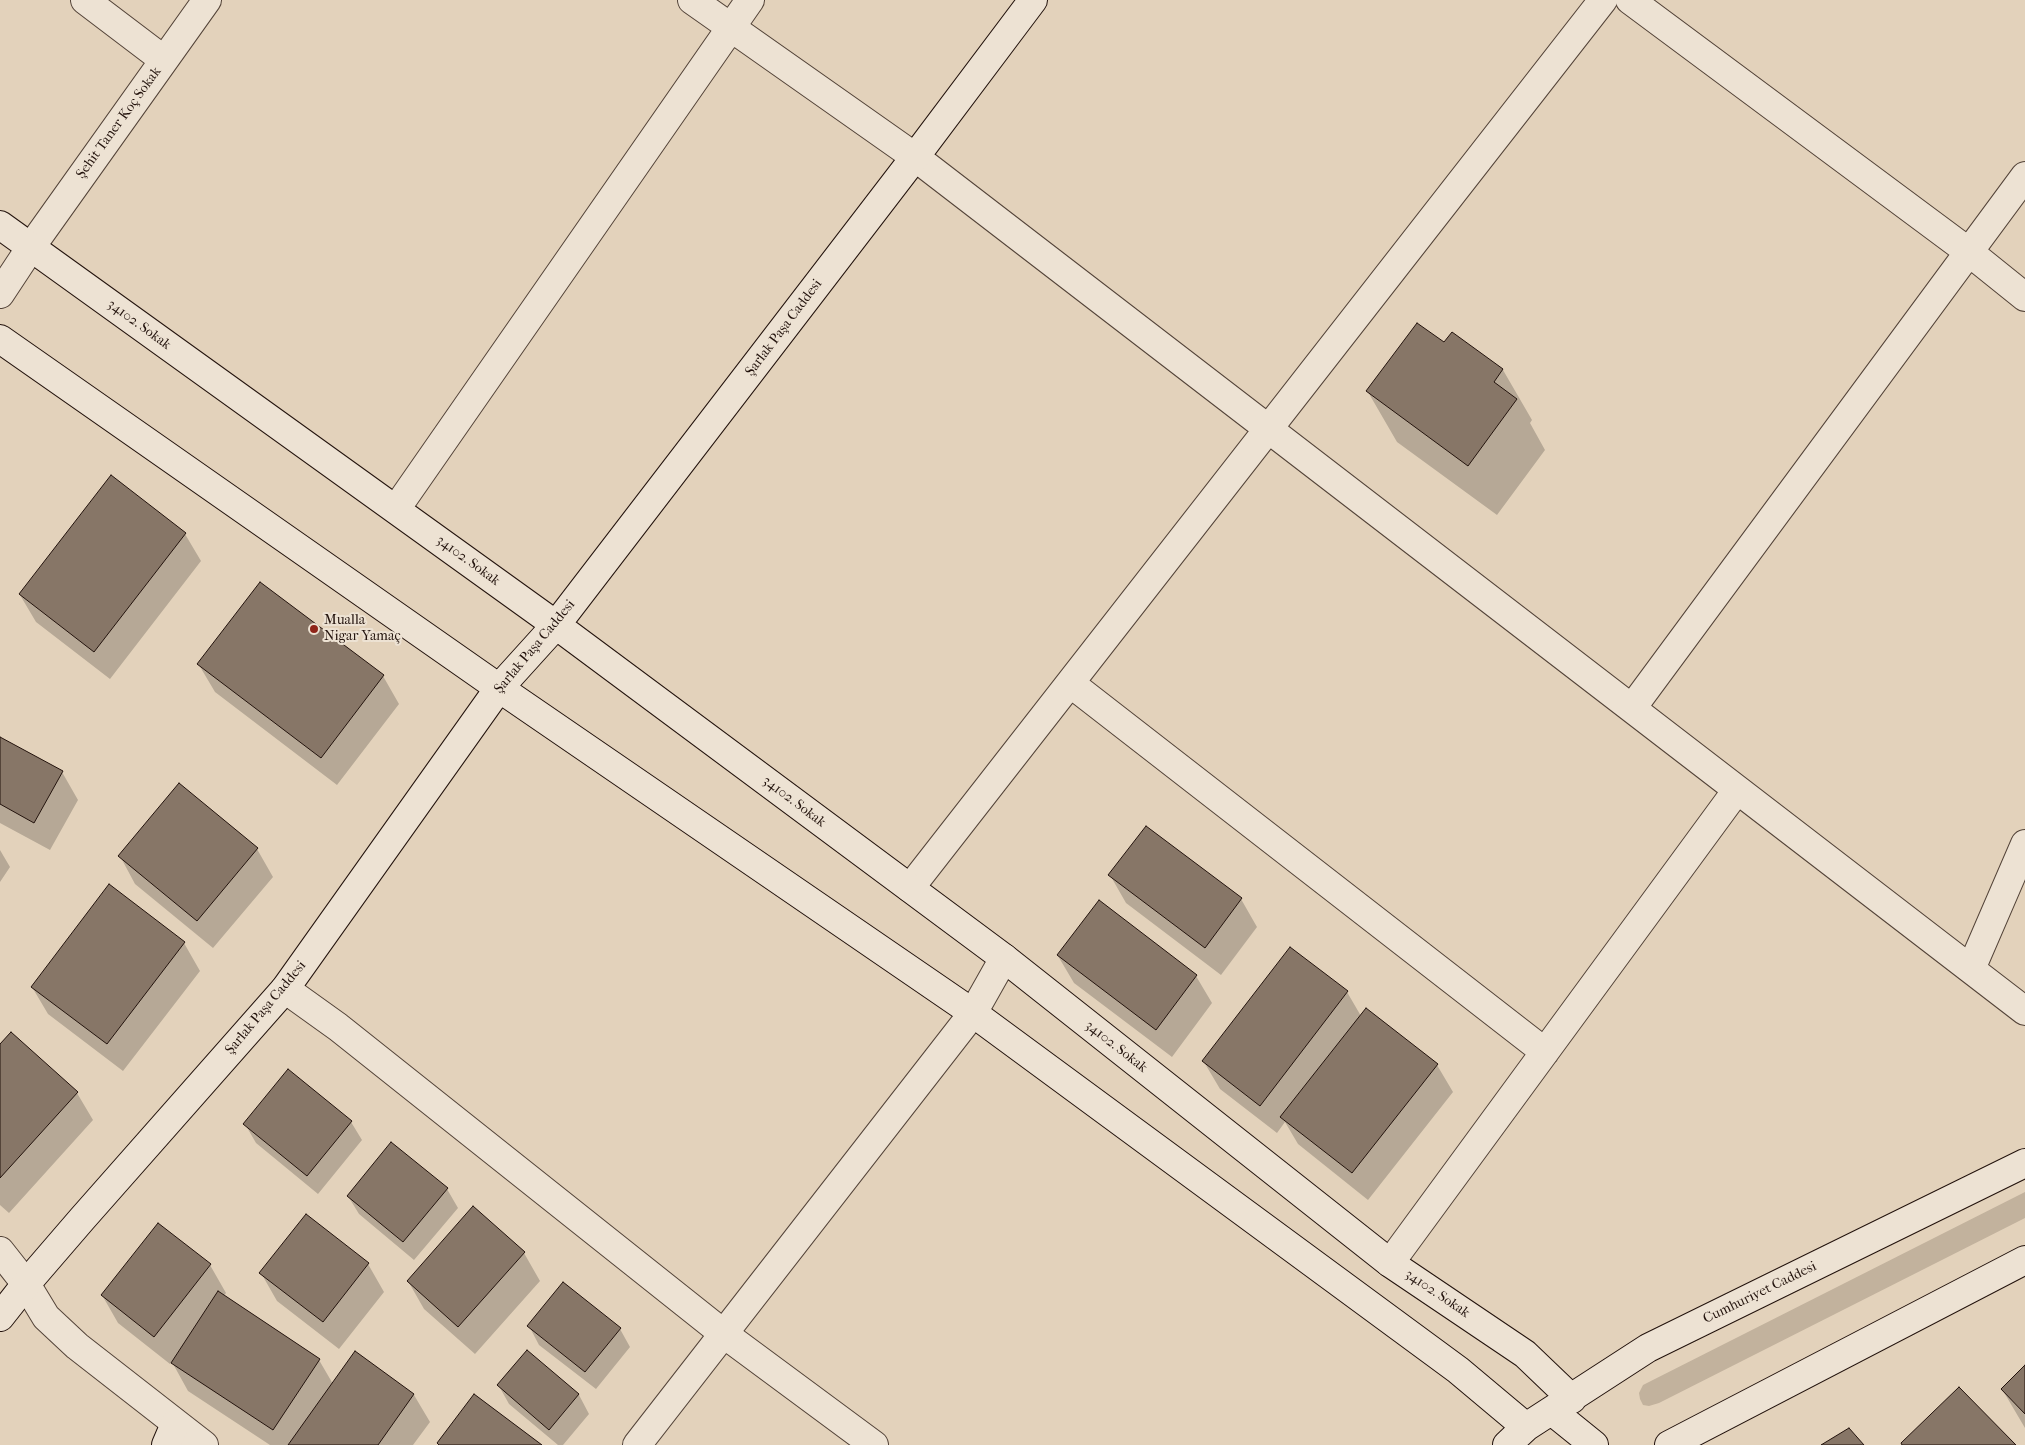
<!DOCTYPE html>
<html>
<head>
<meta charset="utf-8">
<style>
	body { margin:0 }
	canvas { display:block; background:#e3d2bb }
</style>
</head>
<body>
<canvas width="2025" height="1445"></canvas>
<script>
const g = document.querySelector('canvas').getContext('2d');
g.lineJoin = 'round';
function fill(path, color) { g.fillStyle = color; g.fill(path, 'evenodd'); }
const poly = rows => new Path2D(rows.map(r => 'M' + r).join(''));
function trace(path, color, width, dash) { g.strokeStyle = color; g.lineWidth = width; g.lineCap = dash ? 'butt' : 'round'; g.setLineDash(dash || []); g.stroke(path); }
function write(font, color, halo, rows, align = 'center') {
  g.font = font + ' "IM FELL French Canon",serif'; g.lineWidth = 4; g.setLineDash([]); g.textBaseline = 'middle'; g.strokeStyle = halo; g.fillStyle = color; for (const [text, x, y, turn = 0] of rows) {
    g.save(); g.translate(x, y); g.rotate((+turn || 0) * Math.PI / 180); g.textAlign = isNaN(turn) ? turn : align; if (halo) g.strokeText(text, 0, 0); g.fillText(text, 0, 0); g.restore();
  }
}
fill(poly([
	[2025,1192,2025,1218,1659,1403,1649,1406,1643,1405,1640,1399,1639,1393,1643,1385]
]), '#c2b29d');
fill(poly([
	[1452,333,1503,370,1532,420,1530,423,1545,450,1497,515,1397,442,1368,392,1444,344],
	[185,534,201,561,110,679,36,622,20,595],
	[199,665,383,676,399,704,337,785,215,692],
	[0,738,62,772,78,800,50,850,0,823],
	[1146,827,1241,899,1257,927,1221,975,1126,903,1110,875],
	[257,849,273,877,213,948,135,884,120,856],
	[0,850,10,867,0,882],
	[184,943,200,971,123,1071,48,1014,32,987],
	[1058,956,1196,976,1212,1003,1172,1057,1074,983],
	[1347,992,1361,1016,1437,1065,1453,1092,1368,1200,1298,1144,1285,1122,1277,1133,1220,1089,1204,1062],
	[0,1046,77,1093,93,1120,9,1213,0,1205],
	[351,1122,362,1140,318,1194,256,1143,245,1124],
	[392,1144,447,1189,458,1208,414,1260,359,1214,348,1196],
	[474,1208,524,1253,540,1281,475,1354,424,1309,408,1281],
	[158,1224,210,1265,226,1293,223,1297,319,1360,333,1384,414,1395,430,1422,413,1445,270,1445,188,1391,172,1362,170,1364,118,1323,102,1295],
	[368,1264,384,1292,339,1349,277,1301,261,1273],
	[529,1326,620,1329,630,1347,596,1389,539,1345],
	[527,1352,579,1395,589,1414,563,1445,558,1445,509,1404,499,1386],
	[2025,1367,2025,1428,2002,1389]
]), '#0003');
const building = poly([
	[1417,323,1444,342,1452,332,1503,369,1494,382,1517,399,1468,466,1366,391,1417,323],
	[111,475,186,533,94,652,19,594,111,475],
	[260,582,384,675,321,758,197,664,260,582],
	[0,737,63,771,34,823,0,804,0,737],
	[179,783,258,848,197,921,118,856,179,783],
	[1146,826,1242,898,1205,948,1108,875,1146,826],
	[109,884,185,942,107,1044,31,987,109,884],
	[1099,900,1197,975,1156,1030,1057,955,1099,900],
	[1290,947,1348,991,1260,1106,1202,1061,1290,947],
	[1366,1008,1438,1064,1352,1173,1280,1117,1366,1008],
	[11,1032,78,1092,0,1178,0,1044,11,1032],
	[288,1069,352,1121,307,1176,243,1124,288,1069],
	[391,1142,448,1188,403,1242,347,1196,391,1142],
	[473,1206,525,1252,458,1327,407,1281,473,1206],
	[306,1214,369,1263,323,1322,259,1273,306,1214],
	[158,1223,211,1264,154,1337,101,1295,158,1223],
	[563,1282,621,1328,585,1372,527,1326,563,1282],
	[218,1291,320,1359,273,1430,171,1363,218,1291],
	[527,1350,579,1394,549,1430,497,1385,527,1350],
	[355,1351,414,1394,378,1445,288,1445,355,1351],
	[2025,1365,2025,1414,2001,1389,2025,1365],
	[1959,1387,2016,1445,1902,1445,1901,1443,1959,1387],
	[474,1394,542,1445,439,1445,437,1443,474,1394],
	[1849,1428,1864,1445,1821,1445,1849,1428]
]);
fill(building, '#877667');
trace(building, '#23130d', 1);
const street = poly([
	[85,0,164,60],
	[692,0,915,157,2025,1011],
	[1630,0,1969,252,2025,297],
	[0,294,31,247,207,0],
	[396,509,750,0],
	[1070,683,1545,1052],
	[1632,708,2025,176],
	[910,888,1603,0],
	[1971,969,2025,844],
	[285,989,338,1027,724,1334,874,1445],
	[0,1251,26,1284,46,1317,77,1346,204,1445],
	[1390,1263,1737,790],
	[637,1445,973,1013,1004,958]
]);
const secondary = poly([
	[0,225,556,625,1004,958,1390,1263,1525,1354,1572,1399],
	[0,339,499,688,973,1013,1458,1370,1526,1427],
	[0,1317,26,1284,82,1219,285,989,499,688,556,625,915,157,1033,0],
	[1552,1411,1594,1445],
	[166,1445,175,1424],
	[1507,1445,1526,1427,1648,1348,2025,1163],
	[1669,1445,2025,1260]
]);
trace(street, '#534338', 30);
trace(secondary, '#23130d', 30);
trace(street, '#ede2d3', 28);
trace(secondary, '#ede2d3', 28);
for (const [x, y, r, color] of [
	[314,629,5,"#8f2418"]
]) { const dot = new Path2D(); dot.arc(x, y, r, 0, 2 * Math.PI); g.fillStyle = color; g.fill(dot); trace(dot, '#ede2d3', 2); }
write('14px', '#23130d', '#ede2d3', [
	["Şehit Taner Koç Sokak",119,123,-54],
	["34102. Sokak",139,325,36],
	["Şarlak Paşa Caddesi",784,328,-53],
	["34102. Sokak",468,561,36],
	["Şarlak Paşa Caddesi",535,647,-50],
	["34102. Sokak",794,802,37],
	["Şarlak Paşa Caddesi",266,1008,-50],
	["34102. Sokak",1116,1047,38],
	["Cumhuriyet Caddesi",1760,1293,-26],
	["34102. Sokak",1437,1294,34]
]);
write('14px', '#23130d', '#ede2d3', [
	["Mualla",324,621],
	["Nigar Yamaç",324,637]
], 'left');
</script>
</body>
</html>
